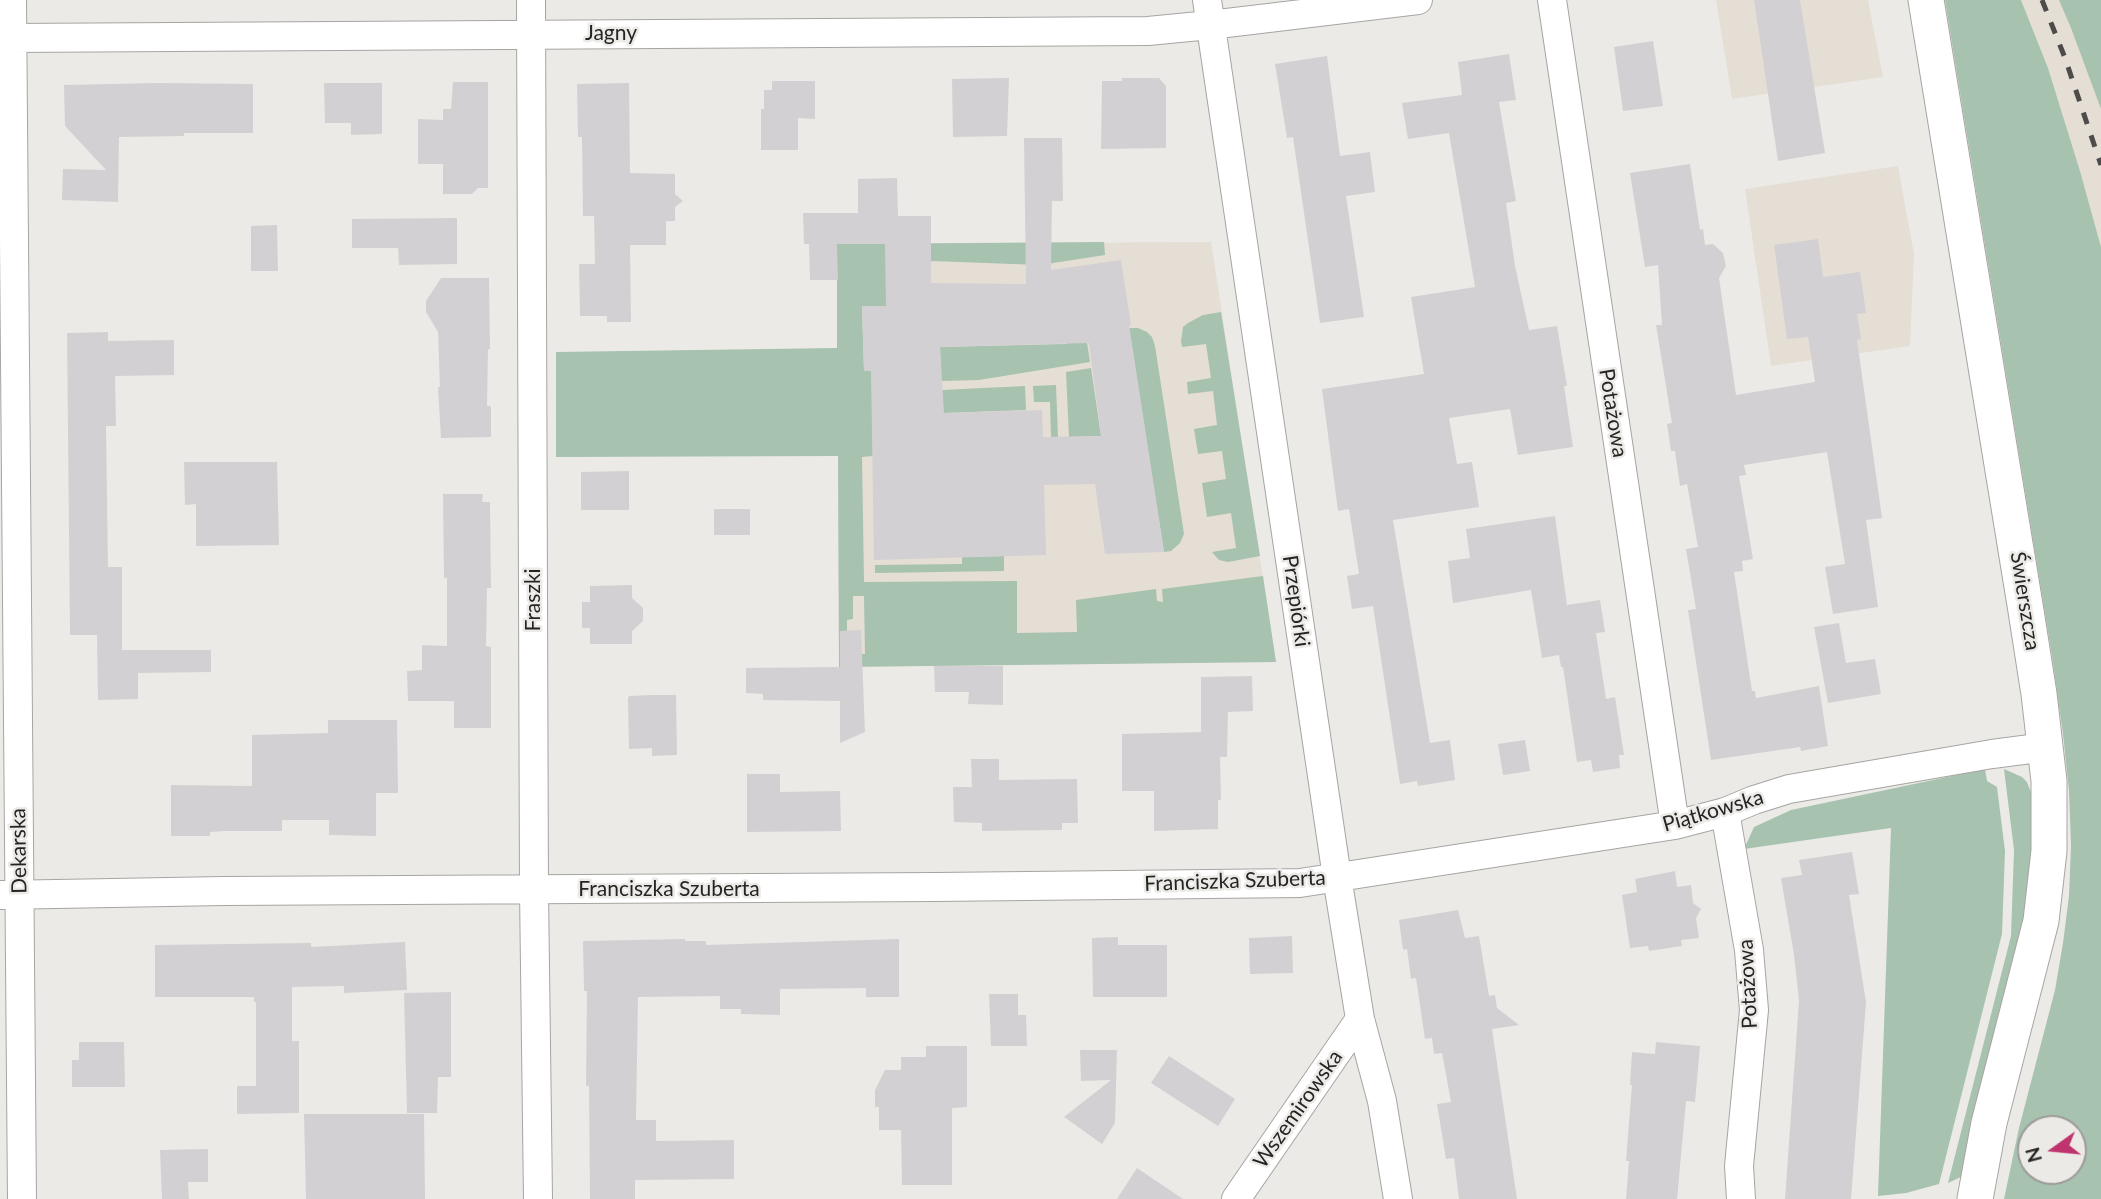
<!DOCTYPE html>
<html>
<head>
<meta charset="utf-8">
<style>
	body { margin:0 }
	#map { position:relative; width:2101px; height:1199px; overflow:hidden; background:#eceae7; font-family:Lato,sans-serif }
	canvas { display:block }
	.north { position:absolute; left:2017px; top:1115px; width:70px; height:70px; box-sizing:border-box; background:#eceae7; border:2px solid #9c9b99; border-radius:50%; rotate:255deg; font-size:19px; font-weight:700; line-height:28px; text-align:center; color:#252423 }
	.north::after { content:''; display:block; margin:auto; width:24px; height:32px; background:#bf346e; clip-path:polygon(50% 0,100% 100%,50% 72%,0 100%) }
</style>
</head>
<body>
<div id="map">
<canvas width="2101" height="1199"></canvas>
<div class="north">N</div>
</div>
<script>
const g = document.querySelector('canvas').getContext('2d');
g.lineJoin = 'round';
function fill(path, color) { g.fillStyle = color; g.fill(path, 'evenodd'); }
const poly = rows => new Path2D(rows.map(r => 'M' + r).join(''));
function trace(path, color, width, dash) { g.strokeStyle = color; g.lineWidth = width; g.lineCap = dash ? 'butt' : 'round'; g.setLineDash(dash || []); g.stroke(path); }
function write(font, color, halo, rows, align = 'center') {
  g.font = font + ' Lato,sans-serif'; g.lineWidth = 5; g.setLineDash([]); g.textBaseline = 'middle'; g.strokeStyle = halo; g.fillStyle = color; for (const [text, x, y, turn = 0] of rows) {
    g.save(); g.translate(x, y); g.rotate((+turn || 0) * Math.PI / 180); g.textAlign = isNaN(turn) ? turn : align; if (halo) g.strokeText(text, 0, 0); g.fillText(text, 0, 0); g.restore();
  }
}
fill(poly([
	[1716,0,1868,0,1883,77,1732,99],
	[2021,0,2101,0,2101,247,2080,171,2048,68],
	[1898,166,1914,254,1910,346,1771,366,1745,189],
	[1211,242,1276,662,839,667,837,244]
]), '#e5ded5');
fill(poly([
	[1945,0,2021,0,2048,68,2080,171,2101,247,2101,1199,2004,1199,2019,1128,2055,990,2063,943,2069,896,2071,846,2069,791,2063,734,2052,656],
	[2031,1129,2073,1129,2073,1171,2031,1171],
	[2059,0,2101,0,2101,109,2071,28],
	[1104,242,1105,255,1040,265,931,261,931,281,886,282,886,306,862,306,864,371,930,371,932,413,872,415,873,456,862,457,864,582,1017,581,1017,633,1077,632,1076,600,1156,589,1157,601,1163,602,1162,589,1263,576,1276,662,839,667,838,456,556,457,556,352,837,348,837,244],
	[853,596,864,596,865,654,847,654,847,620,853,619],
	[1221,312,1260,556,1228,562,1219,560,1212,552,1236,548,1231,513,1207,517,1202,483,1226,479,1222,451,1198,454,1194,429,1217,425,1213,391,1188,394,1187,382,1211,378,1206,344,1182,347,1181,341,1183,327,1188,323,1203,315],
	[1129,328,1138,328,1147,332,1152,337,1155,346,1184,534,1180,543,1171,551,1164,552],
	[1085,330,1090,362,979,380,941,381,940,347,1066,344],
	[1091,368,1101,436,1069,437,1066,372],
	[1056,385,1058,437,1051,437,1050,402,1034,402,1033,386],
	[1025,386,1026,410,943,413,942,390],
	[1004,556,1004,571,875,573,875,565,962,564,962,557],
	[1985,769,1987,781,1997,787,2005,851,2002,934,1939,1184,1906,1193,1878,1196,1891,828,1744,849,1754,827,1791,810],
	[2004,769,2022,777,2027,782,2032,795,2032,848,2024,918,1968,1141,1961,1177,1948,1183,2011,936,2014,850]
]), '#a7c2af');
fill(poly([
	[1754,0,1800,0,1825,153,1778,161],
	[1653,41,1663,106,1623,111,1614,47],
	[1509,54,1516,100,1499,102,1516,201,1506,203,1515,266,1529,330,1557,326,1567,386,1564,386,1573,447,1518,455,1510,409,1449,418,1457,464,1472,462,1479,507,1393,520,1430,743,1450,740,1455,780,1418,786,1417,781,1400,784,1373,606,1352,609,1347,576,1359,574,1349,509,1338,511,1322,389,1424,374,1411,297,1475,287,1449,133,1408,139,1402,103,1462,95,1458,62],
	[1327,56,1340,156,1370,152,1375,192,1346,196,1364,317,1320,323,1293,137,1287,138,1275,64],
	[1009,78,1007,136,953,137,952,79],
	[1122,78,1159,78,1166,86,1166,148,1101,149,1102,81,1122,81],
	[772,81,815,81,815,119,798,118,798,150,761,150,761,109,764,109,764,90,772,90],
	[453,82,488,82,488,188,478,188,472,194,443,194,443,164,418,164,418,119,443,120,443,109,451,109],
	[158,83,253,84,253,133,184,133,184,136,119,137,118,202,62,200,63,169,106,170,65,126,64,85],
	[324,83,382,83,382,134,351,135,351,123,325,123],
	[629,83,630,173,675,174,675,194,683,201,675,207,675,221,666,221,666,245,630,245,631,322,607,322,607,316,580,316,579,264,595,264,594,216,583,216,582,137,578,137,577,84],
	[1024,138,1062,138,1063,201,1052,201,1051,270,1121,260,1131,325,1129,325,1164,552,1105,554,1095,484,1044,485,1046,555,874,560,871,371,864,371,862,306,886,306,885,244,837,244,838,280,810,280,809,244,804,244,803,213,858,213,858,179,897,178,898,216,931,216,931,283,1026,284],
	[1089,343,1101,436,1043,437,1042,410,944,413,940,347],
	[1690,164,1700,230,1703,229,1705,245,1713,244,1723,253,1726,266,1719,278,1736,395,1815,382,1808,337,1787,339,1774,245,1818,239,1823,277,1860,272,1866,313,1857,314,1861,339,1857,340,1882,518,1866,520,1878,607,1833,614,1825,567,1845,564,1827,452,1744,465,1746,475,1739,476,1753,559,1742,561,1743,571,1734,572,1752,691,1755,691,1756,698,1819,686,1828,746,1801,751,1800,747,1711,760,1688,610,1696,609,1686,549,1698,547,1687,484,1680,486,1675,451,1671,451,1667,424,1672,423,1656,325,1662,325,1658,265,1645,267,1630,173],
	[457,218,457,264,399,265,398,248,352,248,352,219],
	[277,225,278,271,251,271,251,226],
	[441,278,489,278,490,349,488,349,487,406,491,406,491,437,441,438,438,387,440,387,438,332,426,312,426,301],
	[108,332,108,341,174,340,174,375,115,376,116,426,106,426,108,567,122,567,122,650,211,650,211,672,138,673,138,699,98,700,97,635,70,635,67,333],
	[184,462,277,462,279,545,196,546,196,504,185,505],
	[629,471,629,510,581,510,581,472],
	[443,494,483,494,482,502,490,502,491,588,487,588,486,646,491,647,491,728,454,728,454,701,408,701,407,671,422,670,422,645,447,646,447,578,444,578],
	[714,509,750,509,750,535,714,535],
	[1555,516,1567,605,1600,600,1605,632,1596,633,1606,699,1615,697,1624,755,1619,755,1620,768,1593,772,1591,760,1577,762,1563,667,1561,667,1559,655,1542,658,1531,590,1453,603,1448,561,1470,558,1466,529],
	[632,585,632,598,643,608,643,621,632,631,632,644,590,644,590,628,582,628,582,602,590,602,590,586],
	[1839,623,1846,663,1875,659,1881,694,1828,703,1814,627],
	[861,630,865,732,840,743,840,701,763,700,763,694,746,693,746,668,840,667,840,631],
	[934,666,1003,666,1003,705,968,704,969,692,935,692],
	[1252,676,1253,711,1228,712,1227,757,1220,757,1221,800,1218,800,1218,829,1154,831,1154,791,1122,791,1122,734,1201,732,1201,677],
	[652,695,676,695,677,755,652,756,652,748,629,749,628,698,629,696],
	[328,720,397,720,398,793,376,793,376,836,329,835,329,820,282,820,282,831,225,831,210,832,210,836,171,836,171,785,252,786,252,735,328,733],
	[1525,740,1530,771,1503,775,1498,744],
	[971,759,999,759,999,780,1077,779,1078,823,1062,823,1062,830,982,831,982,823,954,822,953,787,972,787],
	[747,774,780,774,780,792,840,791,841,831,747,832],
	[1852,852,1859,894,1849,895,1866,1002,1851,1199,1785,1199,1799,1001,1794,955,1781,878,1802,875,1799,860],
	[1675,871,1677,887,1691,885,1693,903,1701,909,1696,918,1699,938,1681,940,1682,946,1649,951,1648,946,1630,948,1622,895,1637,892,1635,879],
	[1458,910,1465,938,1479,936,1489,996,1495,995,1497,1008,1519,1025,1492,1029,1517,1199,1459,1199,1454,1158,1446,1159,1437,1104,1451,1102,1442,1053,1434,1054,1432,1038,1425,1039,1416,978,1411,979,1407,949,1403,950,1399,920],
	[1292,936,1293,973,1250,974,1249,938],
	[1118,937,1118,945,1167,945,1167,997,1093,997,1092,938],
	[685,939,685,941,706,941,706,945,899,939,899,997,866,997,866,988,780,989,780,1015,741,1014,741,1009,720,1009,720,996,638,997,636,1120,656,1120,656,1141,734,1140,734,1179,635,1180,635,1199,590,1199,589,1086,586,1086,587,991,584,991,583,941],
	[405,942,407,990,344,993,344,986,292,987,292,1041,299,1041,299,1113,237,1114,237,1086,256,1086,256,1002,254,1002,254,997,155,997,155,945,311,943,311,947],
	[451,992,451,1077,438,1077,437,1113,407,1113,404,993],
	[989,994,1018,994,1018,1015,1026,1015,1027,1046,991,1046],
	[79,1042,124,1042,125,1087,72,1087,72,1060,79,1060],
	[1656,1042,1700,1046,1695,1102,1686,1101,1677,1199,1626,1199,1629,1161,1626,1161,1632,1085,1630,1085,1632,1052,1655,1054],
	[926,1046,967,1046,967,1107,952,1108,952,1185,902,1185,901,1130,879,1130,879,1107,875,1107,875,1090,885,1070,901,1070,901,1057,926,1057],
	[1080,1050,1117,1050,1115,1123,1102,1144,1064,1117,1111,1080,1081,1081],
	[1169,1056,1235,1099,1218,1126,1151,1083],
	[304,1114,424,1114,425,1199,306,1199],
	[208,1149,208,1182,188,1182,189,1199,162,1199,160,1150],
	[1137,1168,1183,1199,1117,1199]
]), '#d3d0d3');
const minor = poly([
	[12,0,22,1199],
	[531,0,534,890,538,1199],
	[1207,0,1337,877,1360,1019,1382,1101,1398,1199],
	[1552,0,1675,825],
	[12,38,1148,31,1210,25,1418,0],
	[1725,812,1749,950,1754,1010,1739,1166,1741,1199],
	[0,895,224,891,936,887,1300,883,1675,825,1725,812,1754,800,1789,789,1992,754,2046,747],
	[1236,1199,1360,1019]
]);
const tertiary = poly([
	[1926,0,2026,611,2039,694,2049,781,2049,851,2041,921,1989,1123,1975,1199]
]);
trace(minor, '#a7a5a2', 30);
trace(tertiary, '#a7a5a2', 37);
trace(minor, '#fff', 28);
trace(tertiary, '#fff', 35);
trace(poly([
	[2042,0,2065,58,2101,165]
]), '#4d4c4b', 5, [12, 12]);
write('21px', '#252423', '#eceae7', [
	["Jagny",611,33],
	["Potażowa",1613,413,81],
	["Fraszki",533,600,-90],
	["Przepiórki",1296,601,82],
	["Świerszcza",2025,601,81],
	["Piątkowska",1713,811,-16],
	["Dekarska",19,851,-91],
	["Franciszka Szuberta",1235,881,-2],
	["Franciszka Szuberta",669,889],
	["Potażowa",1748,984,-93],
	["Wszemirowska",1298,1109,-55]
]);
</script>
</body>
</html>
